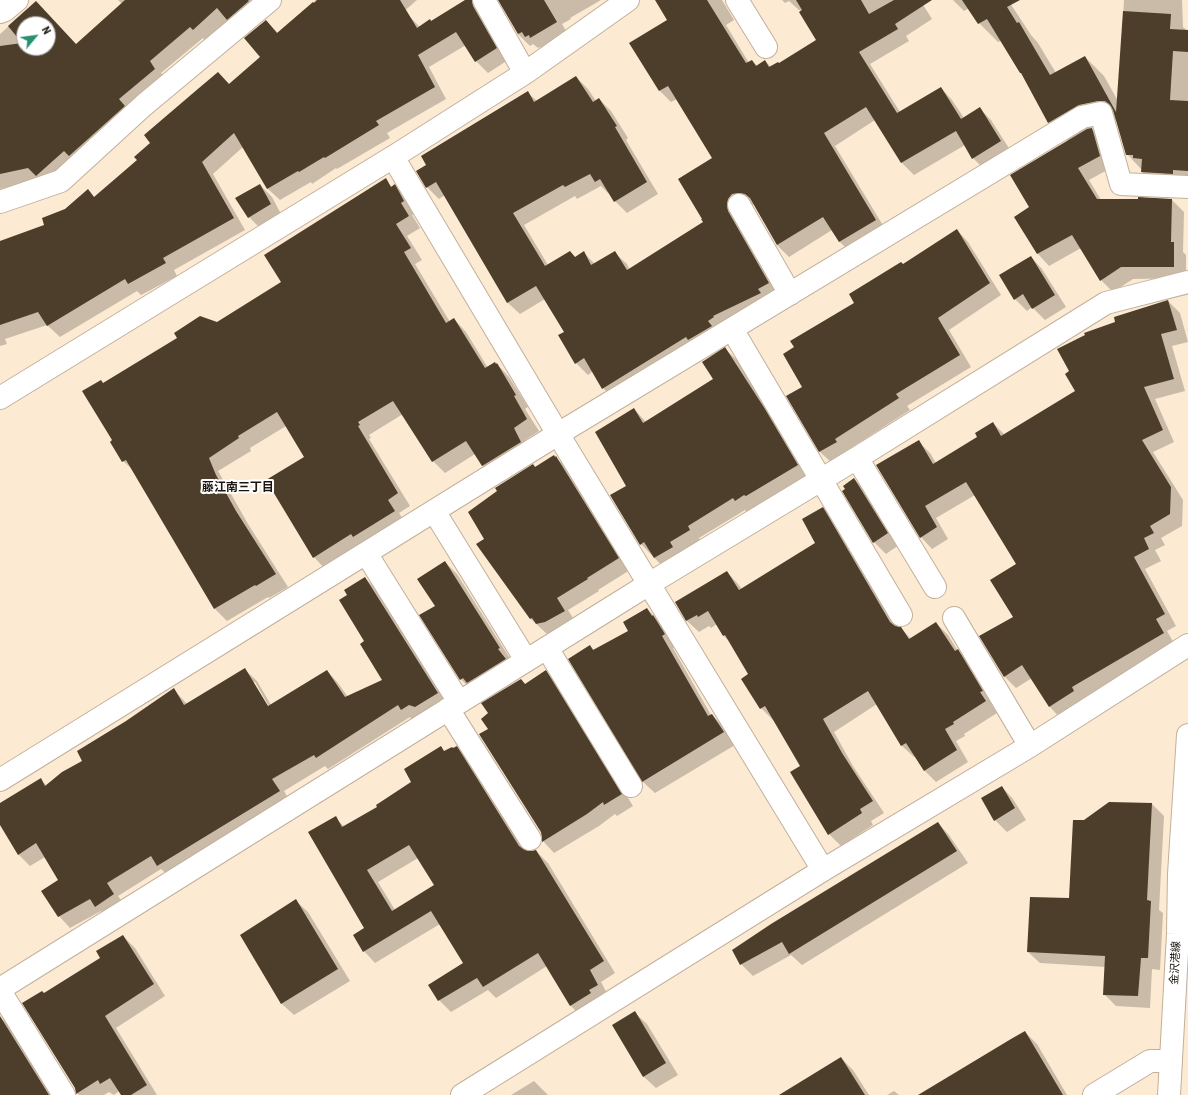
<!DOCTYPE html>
<html>
<head>
<meta charset="utf-8">
<style>
	body { margin:0 }
	#map { position:relative; width:1188px; height:1095px; overflow:hidden; background:#fcead3; font-family:"Roboto Condensed",sans-serif }
	canvas { display:block }
	.north { position:absolute; left:16px; top:16px; width:40px; height:40px; box-sizing:border-box; background:#fff; border:1px solid #a4a19e; border-radius:50%; rotate:61deg; font-size:11px; font-weight:700; line-height:16px; text-align:center; color:#1b150d }
	.north::after { content:''; display:block; margin:auto; width:14px; height:18px; background:#29916f; clip-path:polygon(50% 0,100% 100%,50% 72%,0 100%) }
</style>
</head>
<body>
<div id="map">
<canvas width="1188" height="1095"></canvas>
<div class="north">N</div>
</div>
<script>
const g = document.querySelector('canvas').getContext('2d');
g.lineJoin = 'round';
function fill(path, color) { g.fillStyle = color; g.fill(path, 'evenodd'); }
const poly = rows => new Path2D(rows.map(r => 'M' + r).join(''));
function trace(path, color, width, dash) { g.strokeStyle = color; g.lineWidth = width; g.lineCap = dash ? 'butt' : 'round'; g.setLineDash(dash || []); g.stroke(path); }
function write(font, color, halo, rows, align = 'center') {
  g.font = font + ' "Roboto Condensed","Noto Sans JP",sans-serif'; g.lineWidth = 4; g.setLineDash([]); g.textBaseline = 'middle'; g.strokeStyle = halo; g.fillStyle = color; for (const [text, x, y, turn = 0] of rows) {
    g.save(); g.translate(x, y); g.rotate((+turn || 0) * Math.PI / 180); g.textAlign = isNaN(turn) ? turn : align; if (halo) g.strokeText(text, 0, 0); g.fillText(text, 0, 0); g.restore();
  }
}
fill(poly([
	[118,0,251,0,261,13,205,41,203,38,161,73,167,81,81,168,0,189,0,34,36,2,76,45,122,4],
	[24,24,48,24,48,48,24,48],
	[316,0,417,0,393,21,407,14,420,27,431,22,467,0,476,0,508,60,488,73,476,61,466,45,429,67,446,99,387,133,390,138,337,169,336,168,312,184,311,182,280,200,268,189,244,146,213,174,245,230,174,270,177,276,141,295,137,291,60,337,47,325,5,339,7,344,0,346,0,242,46,225,66,210,88,190,95,198,138,161,152,143,218,73,229,84,262,57,266,21,278,33],
	[499,0,601,0,570,18,571,19,562,24,568,34,542,49,540,47,538,48,533,44,530,46,518,34],
	[656,0,722,0,734,20,726,25,749,63,752,61,758,66,765,61,771,67,779,64,818,40,800,10,799,10,789,1,785,3,782,0,920,0,932,19,906,36,909,41,870,64,900,112,941,88,952,100,964,118,980,109,991,120,1012,153,985,170,973,158,965,145,914,175,902,163,875,120,835,146,887,232,851,253,839,241,832,230,789,257,777,245,754,205,744,206,780,295,615,400,603,388,593,371,588,375,576,363,565,332,545,299,520,314,508,303,445,195,439,199,427,187,528,93,537,101,576,77,588,89,596,101,599,99,611,111,628,138,626,140,658,194,627,213,615,201,609,192,608,193,601,186,577,199,575,196,524,225,548,265,570,252,576,258,584,253,595,264,615,253,627,264,630,270,704,222,714,159,677,99,671,102,660,91,668,21],
	[953,0,1008,0,1031,35,1038,43,1056,73,1085,57,1104,76,1118,101,1124,0,1182,0,1183,27,1188,31,1188,193,1161,191,1142,172,1142,170,1127,154,1117,120,1099,124,1091,128,1104,141,1111,168,1089,180,1101,200,1172,200,1184,212,1183,252,1186,255,1186,278,1133,279,1113,292,1101,280,1081,248,1049,266,1038,254,1015,218,1031,208,1068,141,1049,122,1025,76,1001,41,998,42,979,23,969,8,964,11],
	[385,180,392,187,395,186,407,198,416,213,412,215,420,228,407,236,422,260,415,264,450,322,454,319,466,332,488,368,497,364,509,377,528,407,525,409,539,431,525,440,533,455,495,478,483,466,475,454,445,473,433,461,403,414,369,435,371,438,369,439,410,506,399,513,406,524,326,570,314,557,267,481,306,458,286,426,250,448,251,451,218,471,248,524,288,587,269,598,268,597,227,621,215,609,134,471,123,461,113,441,103,384,217,323,282,282],
	[260,185,272,197,282,216,261,229,249,217],
	[957,230,968,242,1001,295,949,330,971,367,907,406,910,410,846,451,848,454,832,463,820,452,788,397,803,387,856,303,903,265],
	[1031,257,1042,269,1066,307,1045,320,1032,307,1027,311,1015,299],
	[1168,301,1180,313,1188,342,1172,346,1185,391,1155,399,1174,442,1153,452,1183,500,1182,526,1161,538,1165,545,1155,550,1161,561,1145,569,1176,626,1167,631,1175,645,1083,699,1085,703,1061,719,1050,707,1032,678,1016,688,1004,676,1014,617,1018,564,975,495,936,518,948,539,932,549,921,537,918,441,930,453,936,463,978,438,993,423,1005,435,1076,391,1116,322],
	[725,349,737,360,776,422,809,477,747,512,745,510,699,538,701,542,666,570,641,544,627,486,634,409,646,422,714,379],
	[556,458,568,469,630,570,598,590,599,591,568,610,576,623,548,635,531,619,478,544,486,540,533,465,536,467],
	[854,479,866,491,899,545,886,554,874,542,846,490],
	[823,508,834,520,898,628,901,628,911,639,936,623,948,635,958,651,970,662,994,703,991,704,997,713,964,734,965,736,956,741,968,762,936,782,924,770,916,756,914,757,902,746,877,704,834,732,853,766,884,813,871,821,873,825,841,846,829,834,791,773,801,766,774,719,773,720,761,708,750,674,731,643,724,636,717,624,711,628,709,626,699,632,687,621,676,603,727,572,738,584,742,589,817,543],
	[445,562,457,574,511,660,472,691,461,679,436,606],
	[365,578,377,590,449,705,413,721,410,717,328,769,325,766,284,791,291,803,170,877,161,869,118,896,125,906,107,918,101,911,70,928,59,916,59,881,45,857,30,866,18,854,0,823,0,804,41,780,47,786,83,762,127,722,174,690,187,704,245,670,257,681,271,705,327,671,338,683,348,697,384,681,365,641,348,595],
	[252,682,255,682,271,710,270,711],
	[647,609,659,621,676,646,673,648,711,715,712,715,724,727,735,745,655,793,643,782,570,659,590,646,594,650,629,631],
	[545,671,557,683,633,806,617,816,615,814,599,826,554,853,543,841,541,832,489,729,521,680,526,685],
	[457,748,468,759,527,852,536,851,548,863,615,973,601,982,609,997,582,1017,570,1005,547,966,496,998,488,990,451,1012,439,1000,430,985,464,963,440,924,375,963,364,951,366,928,335,818,345,827,378,807,413,783,445,752],
	[418,858,435,885,395,910,378,882],
	[1002,787,1013,799,1026,820,1007,832,995,820],
	[1152,804,1164,816,1159,910,1163,913,1160,970,1152,969,1150,1008,1116,1006,1104,994,1106,967,1040,963,1028,952,1070,899,1084,821],
	[938,823,949,835,968,863,802,965,791,955,753,976,741,964],
	[296,901,308,912,350,981,294,1015,282,1004,242,935],
	[123,936,135,948,165,996,116,1028,157,1095,122,1095,119,1091,114,1095,109,1092,104,1095,79,1095,77,1093,44,994,102,958],
	[635,1013,647,1024,678,1075,656,1088,644,1077,613,1025],
	[0,1017,17,1034,55,1095,0,1095],
	[1025,1032,1037,1044,1067,1095,921,1095],
	[841,1058,853,1070,869,1095,781,1095],
	[534,1081,548,1095,511,1095],
	[894,1091,899,1095,887,1095]
]), '#0003');
fill(poly([
	[125,0,248,0,249,1,227,20,217,8,193,30,190,27,150,61,155,69,119,99,125,106,69,156,64,151,36,176,28,168,0,174,0,46,22,43,8,26,36,1,76,44],
	[24,24,48,24,48,48,24,48],
	[317,0,400,0,417,28,430,19,431,21,465,0,472,0,473,6,497,48,475,62,456,32,418,55,435,87,376,121,379,125,325,158,324,157,299,172,298,171,267,189,234,133,202,162,234,218,163,258,166,263,128,284,125,279,47,326,38,312,0,325,0,241,44,225,42,218,65,209,88,189,94,197,137,160,134,157,150,143,144,135,199,88,218,72,229,84,260,57,244,38,266,20,277,33,313,2,314,3],
	[498,0,544,0,557,22,530,38,529,35,525,37,522,32,518,34],
	[655,0,707,0,746,63,752,60,756,66,765,60,769,67,778,62,779,63,816,40,799,12,802,10,796,0,861,0,869,14,894,0,932,0,895,24,898,29,859,52,897,113,941,87,961,119,980,107,1001,141,972,159,956,131,901,163,866,107,824,133,876,220,839,242,823,217,777,245,750,198,745,194,739,193,732,194,728,199,727,205,728,211,769,283,758,289,761,293,713,316,714,317,708,321,712,326,688,340,686,337,602,389,584,358,575,364,558,335,564,332,536,286,507,303,436,182,426,188,416,171,426,165,421,156,528,91,534,102,576,76,593,102,599,98,617,126,615,127,647,182,614,202,600,179,595,182,590,174,565,187,563,185,513,213,545,266,570,251,575,257,584,251,591,265,615,251,627,270,703,222,701,219,702,219,678,179,712,158,668,86,659,91,629,43,667,20],
	[962,0,1020,0,1007,7,1017,23,1019,22,1050,75,1085,56,1116,112,1123,11,1171,14,1170,29,1188,30,1188,52,1173,51,1170,100,1188,101,1188,171,1173,170,1173,174,1141,172,1142,159,1133,158,1133,155,1126,155,1113,110,1110,105,1105,101,1098,101,1079,105,1048,123,1021,73,1020,73,987,19,978,24],
	[1092,128,1100,156,1078,168,1097,199,1138,199,1138,197,1172,199,1171,242,1174,242,1174,267,1121,267,1100,281,1072,235,1037,254,1014,217,1029,207,1010,175,1087,129],
	[386,178,391,187,395,184,404,201,401,203,409,216,396,224,411,248,404,252,446,323,454,318,485,368,495,362,496,364,497,363,516,395,514,396,527,419,514,428,521,442,482,466,466,441,432,462,393,401,358,422,360,425,358,426,398,493,388,500,395,511,353,537,351,534,313,558,266,480,304,457,277,412,238,436,239,438,209,458,216,475,236,511,276,574,256,586,255,585,214,609,126,460,122,462,110,442,112,440,82,391,101,380,103,383,177,338,174,333,200,316,217,322,281,282,264,255],
	[260,184,271,204,248,218,235,198],
	[957,229,990,283,938,318,960,355,896,394,899,398,835,439,837,442,819,452,786,396,802,387,783,354,794,347,790,341,854,303,849,294,901,262,903,264],
	[1031,256,1055,295,1032,309,1023,294,1014,300,999,275],
	[1168,300,1177,330,1161,334,1174,379,1144,387,1163,430,1142,440,1171,487,1170,514,1150,526,1154,533,1144,538,1149,549,1134,557,1165,614,1156,619,1164,633,1072,687,1074,691,1049,707,1022,665,1004,677,979,636,1013,617,990,580,1016,564,966,482,925,506,937,527,920,538,876,465,919,440,933,464,977,437,975,433,993,422,1001,436,1075,391,1065,374,1069,371,1057,349,1085,335,1084,333,1115,322,1114,317],
	[725,347,765,409,798,465,746,496,744,495,735,501,733,498,688,526,690,530,670,542,673,547,654,558,644,542,640,545,610,495,626,486,595,432,634,408,643,423,713,379,702,362],
	[554,455,555,457,556,456,619,558,587,578,588,579,557,598,565,611,545,622,536,624,532,618,530,619,476,544,484,539,468,512,497,491,495,488,533,464,535,467],
	[854,478,888,533,873,543,842,491,845,489,843,486],
	[823,507,890,622,895,626,901,627,909,639,936,622,955,651,958,649,983,691,980,692,986,701,953,722,954,724,945,729,957,750,924,771,906,743,901,746,868,691,823,719,842,753,873,801,860,809,862,813,828,835,790,772,800,766,765,706,760,709,741,679,748,674,725,635,723,636,708,611,698,617,697,615,686,621,675,602,727,571,739,590,815,543,802,519],
	[445,561,500,648,498,649,506,659,467,683,463,678,460,680,419,615,435,606,417,579],
	[365,577,438,693,415,707,409,705,401,710,398,705,316,758,314,755,272,779,280,791,157,866,151,856,107,883,114,894,95,907,90,899,58,917,41,891,58,880,36,843,18,855,0,825,0,803,41,778,45,786,62,772,82,761,77,751,126,721,174,688,184,705,245,668,268,706,327,670,345,697,382,680,360,644,364,641,339,600,347,595,344,590],
	[647,608,652,616,653,615,665,634,662,636,708,716,712,714,724,732,642,782,568,659,590,645,593,650,628,631,623,622],
	[546,670,622,794,604,805,603,802,587,814,542,842,542,838,541,832,479,734,488,729,481,719,488,713,481,703,521,679,525,684],
	[441,746,444,751,452,747,453,748,457,746,519,846,525,850,530,851,536,850,604,961,590,970,598,985,589,990,591,993,570,1006,538,953,483,987,477,978,438,1001,428,985,463,963,431,911,363,952,353,935,364,928,308,832,336,816,342,827,377,807,376,805,411,782,404,769],
	[409,845,434,885,392,911,367,870],
	[1002,786,1015,808,994,821,981,798],
	[1109,802,1152,803,1147,900,1151,901,1148,958,1141,958,1138,996,1103,995,1105,956,1027,952,1030,897,1069,898,1073,820,1084,820],
	[938,822,957,851,789,954,782,942,740,965,732,950,771,924],
	[296,899,338,969,281,1004,240,935],
	[123,935,154,984,105,1016,147,1085,131,1095,121,1095,110,1078,100,1084,98,1080,76,1094,75,1088,22,1003,42,991,44,993,100,958,96,951],
	[635,1011,666,1063,643,1077,612,1025],
	[0,1016,49,1095,0,1095],
	[1025,1031,1063,1095,918,1095,1011,1039],
	[841,1057,865,1095,779,1095]
]), '#4c3e2b');
const minor = poly([
	[484,0,525,73,628,0],
	[737,0,766,47],
	[0,12,5,10,17,0],
	[393,157,525,73],
	[0,202,61,181,144,105,270,0],
	[739,205,790,294],
	[732,329,901,615],
	[0,398,393,157,558,434,649,584,857,458,1106,303,1188,282],
	[857,458,935,587],
	[434,511,526,660],
	[366,553,459,702],
	[954,618,1030,746],
	[547,648,631,786],
	[448,709,530,839],
	[0,780,558,434,1082,117,1101,113,1121,184,1188,187],
	[0,989,649,584,823,870],
	[0,991,64,1095],
	[462,1095,823,870,1030,746,1188,645],
	[1094,1095,1150,1061,1171,1061]
]);
const major = poly([
	[1169,1095,1178,934,1179,874,1188,735]
]);
trace(minor, '#c2b09b', 24);
trace(major, '#c2b09b', 24);
trace(minor, '#fff', 22);
trace(major, '#fff', 22);
write('11px', '#1b150d', '#fff', [
	["金沢港線",1176,963,-87]
]);
write('bold 12px', '#1b150d', '#fff', [
	["藤江南三丁目",238,488]
]);
</script>
</body>
</html>
